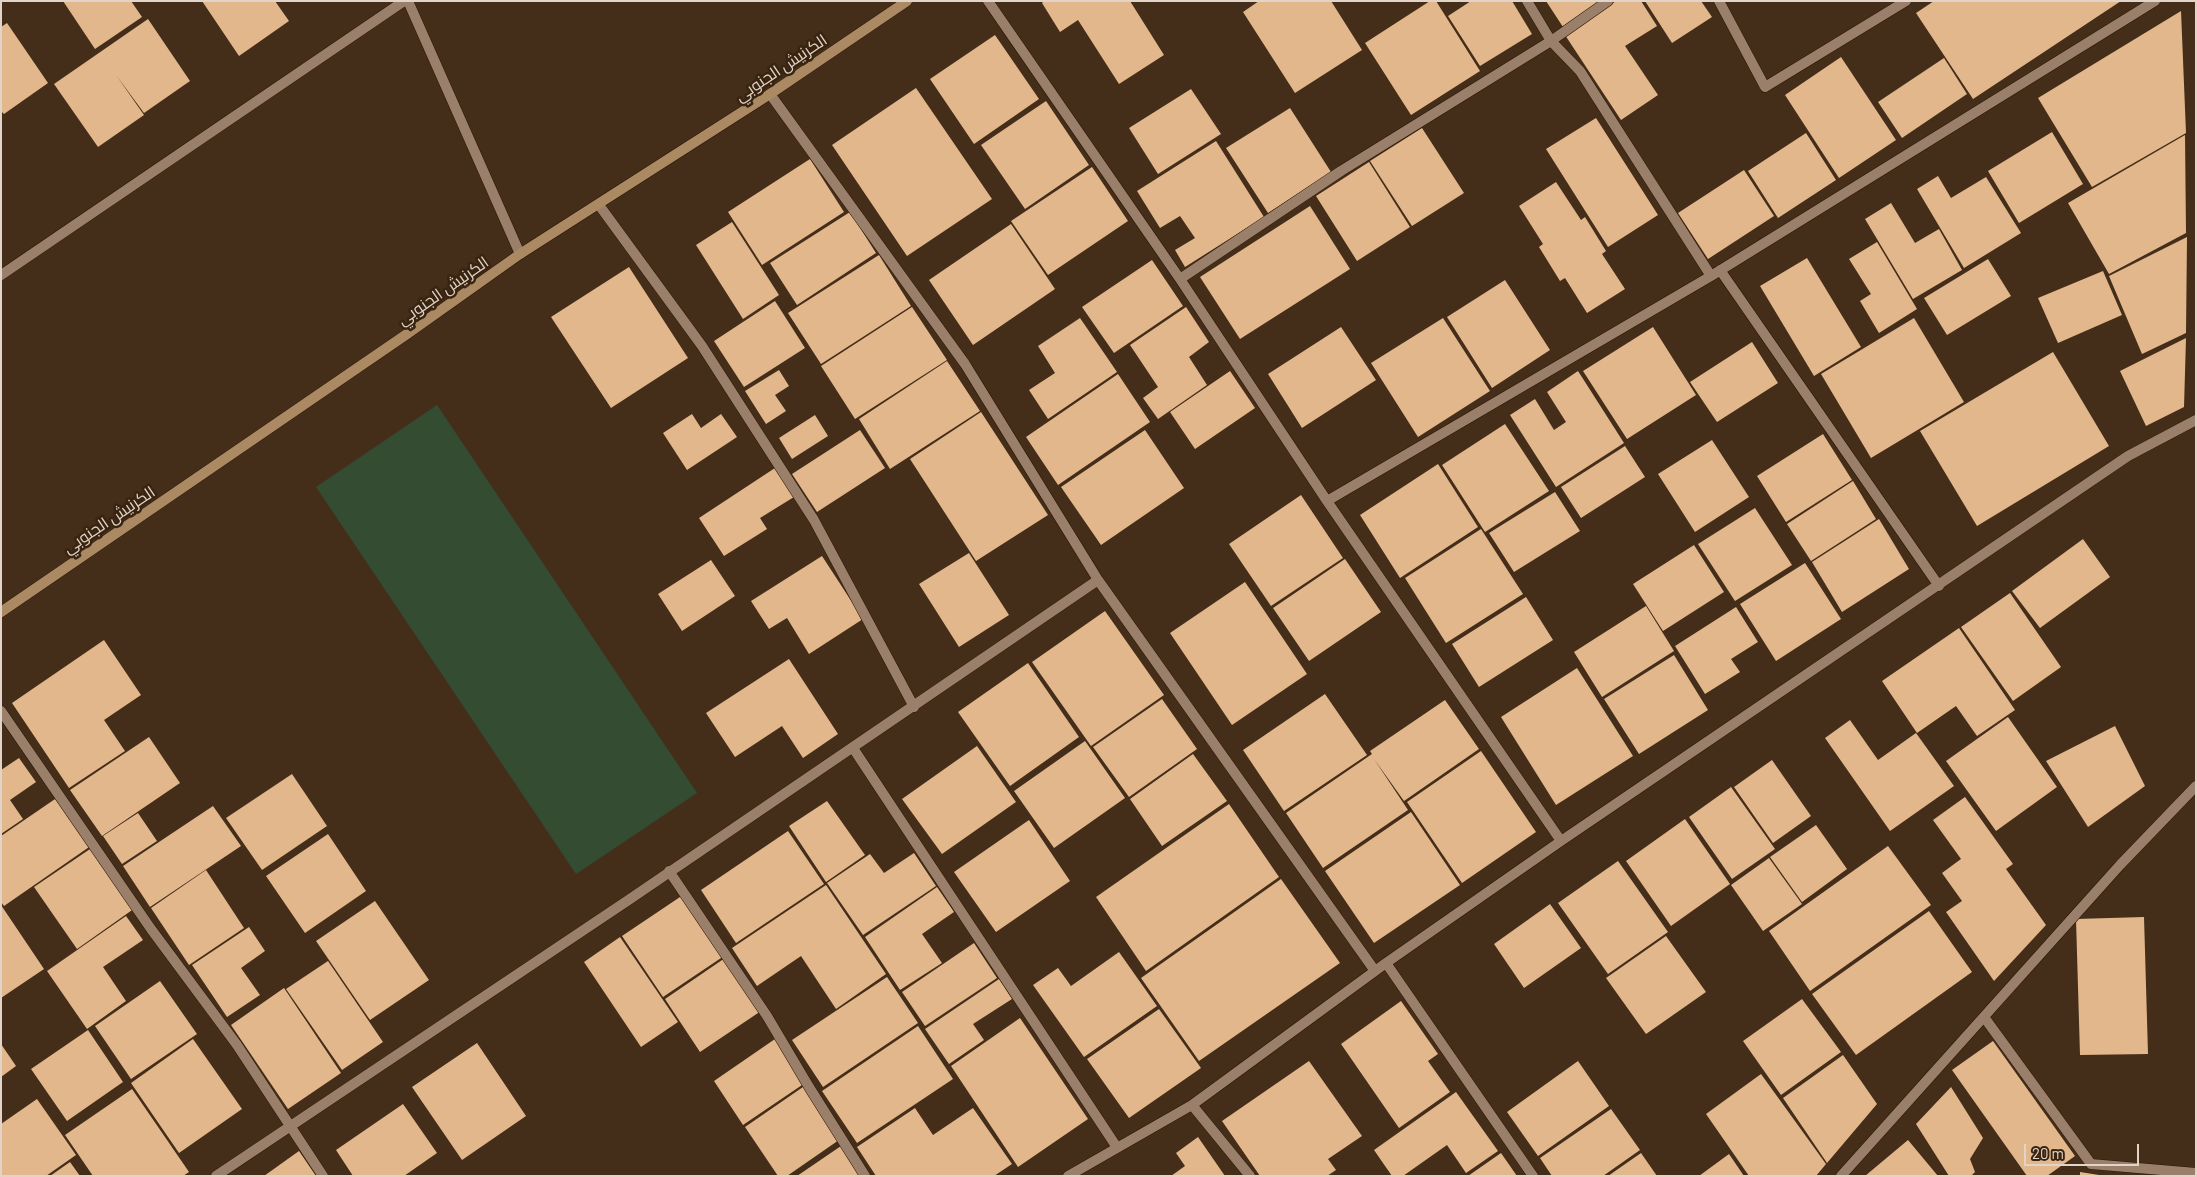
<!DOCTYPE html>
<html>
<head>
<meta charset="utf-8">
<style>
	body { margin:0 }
	#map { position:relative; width:2197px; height:1177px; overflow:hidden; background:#442e1a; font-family:Barlow,sans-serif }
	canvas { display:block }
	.frame { position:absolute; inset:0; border:2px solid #e3d4c9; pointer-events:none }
	.scale { position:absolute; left:2024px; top:1144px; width:115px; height:22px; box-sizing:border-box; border:2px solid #e3d4c9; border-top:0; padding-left:6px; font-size:15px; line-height:18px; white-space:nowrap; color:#e3d4c9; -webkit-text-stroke:4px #392410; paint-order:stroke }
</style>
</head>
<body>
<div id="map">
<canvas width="2197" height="1177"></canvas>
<div class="frame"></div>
<div class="scale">20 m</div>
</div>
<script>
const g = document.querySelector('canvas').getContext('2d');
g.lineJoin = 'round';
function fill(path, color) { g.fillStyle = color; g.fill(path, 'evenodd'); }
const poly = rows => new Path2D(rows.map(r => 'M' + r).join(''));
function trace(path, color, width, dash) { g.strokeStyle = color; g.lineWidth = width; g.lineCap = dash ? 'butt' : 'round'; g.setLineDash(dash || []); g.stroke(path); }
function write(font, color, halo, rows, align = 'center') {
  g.font = font + ' Barlow,Cairo,sans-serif'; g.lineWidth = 5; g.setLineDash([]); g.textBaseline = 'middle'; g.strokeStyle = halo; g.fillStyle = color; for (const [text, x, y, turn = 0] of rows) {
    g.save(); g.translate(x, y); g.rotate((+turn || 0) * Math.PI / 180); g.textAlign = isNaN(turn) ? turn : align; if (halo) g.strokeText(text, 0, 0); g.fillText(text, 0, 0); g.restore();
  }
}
fill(poly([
	[437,405,697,793,576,874,316,487]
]), '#334c32');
fill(poly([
	[63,1,131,1,142,17,95,49],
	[202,1,275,1,289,21,239,56],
	[1044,1,1130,1,1164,55,1119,84,1078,20,1060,32,1042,3],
	[1259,1,1331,1,1362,50,1295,93,1243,12],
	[1430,1,1436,1,1480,71,1411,115,1365,43],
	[1471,1,1512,1,1532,34,1480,66,1448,16],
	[1546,1,1601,1,1563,27],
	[1616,1,1641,1,1657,26,1625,46,1658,95,1621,120,1565,35],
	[1645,1,1701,1,1712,17,1672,43],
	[1934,1,2121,1,1973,99,1916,13],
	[2181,11,2186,133,2092,187,2038,98],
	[148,19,190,81,144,113,116,75,144,115,98,147,54,84],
	[7,23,48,83,4,114,1,111,1,27],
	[995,35,1039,99,974,144,930,79],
	[1841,57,1896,140,1839,178,1785,95],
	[1944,58,1967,94,1902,138,1878,102],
	[916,88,992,199,907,256,832,145],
	[1191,89,1221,134,1158,174,1129,128],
	[1046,101,1089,165,1025,209,981,145],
	[1290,108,1331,172,1268,213,1226,148],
	[1596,118,1658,215,1608,247,1546,149],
	[1422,128,1464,193,1412,226,1370,161],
	[2052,132,2083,184,2019,223,1988,171],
	[1806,133,1836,180,1778,218,1748,171],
	[2185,135,2186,233,2109,274,2068,203],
	[1216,141,1264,217,1185,267,1175,250,1195,238,1180,216,1160,228,1137,191],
	[810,159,844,212,762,265,728,212],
	[1369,162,1410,227,1357,261,1316,196],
	[1092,167,1128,221,1048,275,1011,221],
	[1744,170,1774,216,1708,259,1678,213],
	[1938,176,1951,198,1986,177,2021,233,1964,268,1917,189],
	[1556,182,1581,220,1585,217,1606,251,1602,254,1625,289,1587,313,1565,278,1560,281,1539,247,1543,244,1519,206],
	[1891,203,1915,243,1939,229,1962,270,1913,299,1865,219],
	[1310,206,1350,269,1240,339,1200,277],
	[850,212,876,253,797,305,770,263],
	[732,222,779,295,743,319,696,245],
	[1011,224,1055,289,973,345,929,280],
	[2187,237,2186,333,2142,354,2109,276],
	[1877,242,1917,309,1879,333,1860,301,1871,294,1849,259],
	[879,255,911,306,821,364,788,313],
	[1807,258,1861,347,1814,376,1760,286],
	[1988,259,2011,296,1947,335,1924,298],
	[1152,260,1183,306,1114,353,1082,307],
	[629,267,688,358,611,408,551,317],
	[2103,271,2122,315,2058,343,2038,298],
	[1505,280,1550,350,1492,388,1447,317],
	[775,301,805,348,744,387,714,341],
	[912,307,947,360,855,419,821,366],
	[1186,307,1209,342,1189,357,1207,385,1158,419,1143,398,1158,387,1130,345],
	[1080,318,1117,372,1048,419,1029,390,1055,373,1038,346],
	[1443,318,1490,391,1418,437,1371,363],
	[1914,318,1964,402,1871,458,1821,374],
	[1341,327,1376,380,1302,428,1268,374],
	[1653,327,1696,395,1627,439,1583,371],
	[2186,338,2184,407,2146,426,2120,371],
	[1752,342,1778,383,1717,422,1690,382],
	[2053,352,2109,446,1977,526,1920,431],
	[947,361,980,411,890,469,859,419],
	[779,370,789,386,775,395,786,411,766,424,745,391],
	[1230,371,1255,408,1195,449,1170,412],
	[1578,371,1624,443,1556,487,1510,415,1535,399,1554,430,1566,422,1547,392],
	[1118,374,1150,422,1058,485,1026,437],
	[981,412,1048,515,976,561,910,459],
	[692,414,701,428,721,414,737,437,687,470,663,433],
	[815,415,828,436,792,459,779,438],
	[1505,424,1549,491,1485,532,1442,465],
	[860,430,885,468,817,512,792,474],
	[1145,430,1184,488,1101,545,1061,487],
	[1823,434,1852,480,1786,522,1757,476],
	[1712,440,1749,497,1695,532,1658,474],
	[1625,446,1645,477,1581,518,1561,487],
	[1438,464,1478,527,1400,578,1360,515],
	[775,468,794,497,760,518,767,529,724,556,699,518],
	[1853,481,1876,519,1811,561,1787,524],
	[1555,492,1580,531,1514,572,1489,533],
	[1301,495,1343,558,1271,606,1229,544],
	[1755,508,1792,565,1735,601,1698,544],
	[1879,519,1909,569,1842,612,1812,562],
	[1481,529,1523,594,1446,643,1405,578],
	[2083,539,2110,577,2040,628,2012,591],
	[1694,545,1724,592,1663,631,1633,584],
	[969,553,1009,615,959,647,919,584],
	[822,556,863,619,809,654,787,618,769,629,751,601],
	[1345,559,1381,612,1309,661,1273,608],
	[711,560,735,596,682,631,658,594],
	[1805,563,1841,619,1776,661,1740,604],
	[1245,582,1307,674,1232,725,1170,633],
	[2010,593,2061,667,2013,701,1961,627],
	[1526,597,1553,640,1479,687,1452,644],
	[1646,606,1674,651,1602,697,1574,652],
	[1736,607,1758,642,1731,659,1740,672,1705,694,1675,646],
	[1105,611,1164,695,1091,746,1032,662],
	[1959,628,2015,710,1977,736,1956,706,1917,733,1882,681],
	[104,640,141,695,104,720,125,751,69,788,12,703],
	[1674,655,1708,710,1639,754,1604,699],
	[789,659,838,734,803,758,782,726,735,757,706,713],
	[1028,663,1079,737,1010,786,958,712],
	[1577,668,1633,756,1556,805,1501,717],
	[1325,694,1367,755,1284,811,1243,750],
	[1162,699,1197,749,1129,797,1093,747],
	[1445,700,1479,749,1404,801,1374,759,1408,810,1323,868,1286,813,1372,754,1370,751],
	[2008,717,2057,787,1996,831,1946,761],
	[1850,720,1878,760,1916,733,1954,786,1890,831,1825,738],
	[2115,726,2145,786,2088,827,2046,761],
	[149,737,180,783,102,836,70,790],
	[1085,741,1125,798,1054,848,1014,791],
	[977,746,1016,802,942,854,902,799],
	[1481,751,1536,832,1462,883,1407,802],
	[1193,754,1227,801,1162,846,1130,799],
	[19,758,36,782,10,800,23,819,1,834,1,770],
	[1772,760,1811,816,1773,843,1734,787],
	[292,774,327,826,262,870,226,818],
	[1731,787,1775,849,1732,879,1689,817],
	[58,797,92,845,4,906,1,902,1,836],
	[1965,797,2013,864,2006,869,2046,925,1994,981,1946,912,1962,901,1942,873,1961,859,1933,820],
	[827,801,865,855,826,882,789,826],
	[1229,804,1279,877,1146,971,1096,897],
	[213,806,241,846,150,907,123,866],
	[1411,812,1460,885,1374,943,1325,871],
	[138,813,157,841,122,864,103,836],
	[1685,819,1730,884,1671,926,1626,861],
	[1029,820,1070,881,996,932,954,872],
	[1816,825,1847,869,1802,902,1770,857],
	[788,831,824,884,736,943,701,890],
	[328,834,366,891,305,933,266,876],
	[1888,846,1931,905,1810,991,1769,931],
	[93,847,135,908,77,949,34,887],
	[914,853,936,886,863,935,827,883,870,854,884,873],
	[1769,858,1802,904,1763,931,1731,885],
	[1618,861,1668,932,1608,974,1558,903],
	[206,870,244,928,189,965,151,908],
	[1281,879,1340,963,1199,1061,1141,978],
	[826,885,886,974,836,1009,801,956,757,986,732,948],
	[937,887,954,912,922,934,942,963,900,990,865,937],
	[683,895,724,956,663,997,622,936],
	[375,901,429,980,370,1020,316,941],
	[1550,904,1581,948,1524,988,1494,944],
	[1,905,44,969,1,998],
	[1929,911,1972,972,1856,1055,1812,994],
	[126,916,143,940,103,967,126,1001,87,1029,47,971],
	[2144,917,2148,1054,2080,1055,2076,919],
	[249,927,265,951,241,968,260,995,227,1017,192,965],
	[1666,936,1706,992,1646,1034,1606,978],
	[620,937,678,1022,641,1047,584,962],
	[974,943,997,978,925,1026,902,992],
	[1119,952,1157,1006,1084,1057,1033,985,1058,968,1071,986],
	[725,958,761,1011,700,1052,665,999],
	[328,961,383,1042,342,1070,286,989],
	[887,977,918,1023,823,1087,792,1040],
	[999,979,1012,999,973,1024,984,1040,949,1064,925,1029],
	[160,981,197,1034,131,1079,95,1026],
	[284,988,341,1073,288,1109,231,1025],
	[1802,999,1841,1052,1781,1095,1743,1041],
	[1401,1001,1438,1054,1428,1061,1450,1092,1399,1128,1341,1044],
	[1159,1009,1201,1068,1129,1118,1087,1059],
	[1020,1018,1088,1119,1018,1167,951,1066],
	[918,1026,953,1079,857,1143,822,1091],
	[88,1030,123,1082,67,1121,31,1069],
	[193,1039,242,1109,179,1153,131,1083],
	[775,1039,805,1083,743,1125,714,1081],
	[1993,1041,2075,1156,2047,1176,2027,1176,1952,1070],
	[477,1043,526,1116,462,1160,412,1087],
	[1,1044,16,1066,1,1077],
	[1843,1055,1877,1104,1827,1163,1783,1098],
	[1309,1061,1362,1136,1328,1159,1336,1170,1327,1176,1260,1176,1222,1121],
	[1578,1061,1609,1106,1538,1156,1507,1112],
	[1761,1074,1826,1164,1816,1176,1749,1176,1706,1114],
	[803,1087,839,1140,787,1176,778,1176,745,1127],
	[1951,1087,1983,1138,1970,1159,1975,1172,1971,1176,1949,1176,1916,1124],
	[132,1089,189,1172,183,1176,93,1176,65,1135],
	[1456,1092,1498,1151,1466,1173,1447,1145,1403,1176,1392,1176,1374,1150],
	[37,1099,76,1155,46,1176,1,1176,1,1124],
	[403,1104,437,1153,404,1176,353,1176,336,1150],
	[915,1108,933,1135,973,1108,1012,1164,994,1176,876,1176,857,1147],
	[1611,1109,1640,1150,1603,1176,1552,1176,1540,1158],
	[1198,1137,1225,1176,1171,1176,1185,1166,1176,1153],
	[1908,1140,1938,1176,1865,1176],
	[841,1146,860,1176,797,1176],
	[299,1151,316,1176,264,1176],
	[1501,1153,1517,1176,1468,1176],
	[1641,1153,1657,1176,1608,1176],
	[1729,1154,1744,1176,1699,1176],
	[70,1162,80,1176,50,1176],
	[2080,1172,2099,1175,2099,1176,2080,1176]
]), '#e3b78c');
const minor = poly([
	[408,1,520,254],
	[988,1,1180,279,1327,501,1561,841],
	[1527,1,1551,41,1580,71,1711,276],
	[1719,1,1765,87,1906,1],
	[770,94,965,364,1098,580,1375,971],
	[599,205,702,346,814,520,914,707],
	[1720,270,1939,586],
	[1,275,404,1],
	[1180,279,1341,171,1551,41,1608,1],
	[1327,501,1711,276,2155,1],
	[1,711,151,929,237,1045,323,1176],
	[853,748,1116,1146],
	[669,871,767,1016,809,1087,865,1176],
	[1386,963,1533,1176],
	[1984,1017,2091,1164,2196,1173],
	[1192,1105,1250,1176],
	[216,1176,630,899,1098,580],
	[1068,1176,1192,1105,1386,963,1561,841,2128,456,2196,420],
	[1841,1176,2120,865,2196,786]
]);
const secondary = poly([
	[1,612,407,334,520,254,770,94,907,1]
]);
trace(minor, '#2a1503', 11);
trace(secondary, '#2a1503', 11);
trace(minor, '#9a7f6a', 10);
trace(secondary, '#aa8963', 10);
write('16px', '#e3d4c9', '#392410', [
	["الكرنيش الجنوبي",781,68,-34],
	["الكرنيش الجنوبي",443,291,-35],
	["الكرنيش الجنوبي",109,520,-34]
]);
</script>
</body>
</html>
